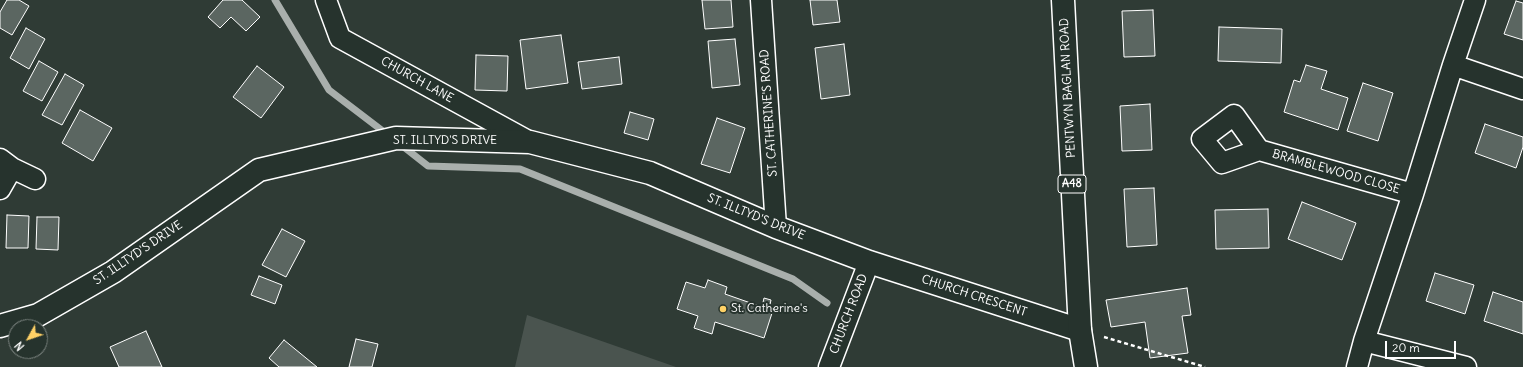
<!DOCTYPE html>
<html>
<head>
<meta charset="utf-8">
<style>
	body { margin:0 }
	#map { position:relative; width:1523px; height:367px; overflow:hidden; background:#2f3b35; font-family:Delius,sans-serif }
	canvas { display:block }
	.north { position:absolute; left:8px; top:319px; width:40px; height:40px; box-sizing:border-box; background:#26332d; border:1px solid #7d8581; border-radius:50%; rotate:230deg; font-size:11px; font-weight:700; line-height:16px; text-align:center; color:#fff }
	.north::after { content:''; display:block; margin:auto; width:14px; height:18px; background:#ffd166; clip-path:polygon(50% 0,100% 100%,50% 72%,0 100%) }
	.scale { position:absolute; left:1385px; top:341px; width:71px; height:18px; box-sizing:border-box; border:2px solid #fff; border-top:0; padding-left:5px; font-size:12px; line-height:14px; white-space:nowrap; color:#fff; -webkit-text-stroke:3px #26332d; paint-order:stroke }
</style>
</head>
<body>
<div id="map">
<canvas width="1523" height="367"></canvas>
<div class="north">N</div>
<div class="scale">20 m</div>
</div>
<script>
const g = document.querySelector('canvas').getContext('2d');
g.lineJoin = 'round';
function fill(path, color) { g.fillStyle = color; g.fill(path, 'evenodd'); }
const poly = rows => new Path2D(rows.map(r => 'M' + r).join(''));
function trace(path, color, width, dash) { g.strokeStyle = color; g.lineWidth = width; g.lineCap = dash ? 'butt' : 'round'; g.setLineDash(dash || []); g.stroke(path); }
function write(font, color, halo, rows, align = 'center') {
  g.font = font + ' Delius,sans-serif'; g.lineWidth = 4; g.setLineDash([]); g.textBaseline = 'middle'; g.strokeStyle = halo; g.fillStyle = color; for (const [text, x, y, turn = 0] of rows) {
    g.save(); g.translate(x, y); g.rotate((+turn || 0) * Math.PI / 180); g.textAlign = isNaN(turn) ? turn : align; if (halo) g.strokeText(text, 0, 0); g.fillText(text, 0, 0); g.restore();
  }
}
fill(poly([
	[527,315,676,367,515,367]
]), '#4a544f');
trace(poly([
	[275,0,329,90,388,135],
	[400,144,428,166,520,169,793,279,827,303]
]), '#a9afac', 7);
const building = poly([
	[7,0,19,0,29,6,12,35,0,28,0,12,7,0],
	[223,0,242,0,260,17,246,31,231,17,220,28,208,17,223,0],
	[702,0,731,0,733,27,705,29,702,0],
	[810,0,837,0,840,22,813,25,810,0],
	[1516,1,1523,3,1523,40,1504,34,1516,1],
	[1153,10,1155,56,1124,57,1122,11,1153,10],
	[1219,27,1282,29,1281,63,1218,61,1219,27],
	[26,28,45,39,29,69,10,58,26,28],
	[561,35,568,83,526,89,520,40,561,35],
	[735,39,740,85,712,88,708,41,735,39],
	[844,44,850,95,821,99,815,48,844,44],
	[476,55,508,56,507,91,475,90,476,55],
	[619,57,622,84,582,89,578,62,619,57],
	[39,61,58,72,42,101,23,91,39,61],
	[1306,65,1327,71,1321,89,1348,98,1338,130,1284,112,1294,80,1300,82,1306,65],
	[257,66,284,87,261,118,233,97,257,66],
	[65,74,84,85,62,125,42,115,65,74],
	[1363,83,1393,93,1378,141,1347,131,1363,83],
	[1150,104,1152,150,1122,151,1120,106,1150,104],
	[80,110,112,128,93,161,62,143,80,110],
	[630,112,654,119,648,140,624,133,630,112],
	[717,118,745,128,730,173,701,164,717,118],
	[1485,124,1523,137,1523,147,1516,168,1475,153,1485,124],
	[1154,188,1157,245,1127,247,1124,189,1154,188],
	[1302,202,1356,223,1342,260,1288,239,1302,202],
	[1268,209,1269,248,1216,249,1215,210,1268,209],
	[7,215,29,216,28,248,6,248,7,215],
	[37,217,59,217,58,250,36,249,37,217],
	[282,229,305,241,286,277,262,265,282,229],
	[1435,273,1474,285,1465,314,1426,301,1435,273],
	[259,276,282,285,275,304,251,295,259,276],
	[708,280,727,287,725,294,762,307,764,298,771,300,769,309,773,310,764,338,715,322,712,334,694,328,698,316,677,309,686,282,705,288,708,280],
	[1187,288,1191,315,1182,316,1188,353,1150,358,1145,322,1111,327,1106,300,1187,288],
	[1493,292,1523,302,1523,334,1484,321,1493,292],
	[146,331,162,367,119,367,110,347,146,331],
	[356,339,378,344,372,367,349,367,356,339],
	[284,340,317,367,279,367,269,358,284,340]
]);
fill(building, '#5b6661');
trace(building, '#fff', 1);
const street = poly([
	[326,0,340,38,530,142],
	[761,0,776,227],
	[1453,65,1523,89],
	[1259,150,1234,115,1202,139,1222,163,1259,150,1413,194],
	[0,159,12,168,35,179],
	[0,189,12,168],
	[1364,341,1466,367],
	[829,367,869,262],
	[1357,367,1364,341,1413,194,1453,65,1475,0]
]);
const secondary = poly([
	[0,326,38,315,113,272,259,170,396,138,530,142,650,173,776,227,869,262,1080,330]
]);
const primary = poly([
	[1063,0,1080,330,1086,367]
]);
trace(street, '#fff', 23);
trace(secondary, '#fff', 25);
trace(primary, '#fff', 25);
trace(poly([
	[1104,337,1205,367]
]), '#fff', 2.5, [4, 3]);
trace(street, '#26332d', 20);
trace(secondary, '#26332d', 22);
trace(primary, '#26332d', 22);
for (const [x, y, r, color] of [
	[723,309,4,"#ffd166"]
]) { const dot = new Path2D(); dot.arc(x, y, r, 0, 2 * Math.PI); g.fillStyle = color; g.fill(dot); trace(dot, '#26332d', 1.5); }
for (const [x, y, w] of [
	[1072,184,28]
]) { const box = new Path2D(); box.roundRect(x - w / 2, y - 9, w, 18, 3); g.fillStyle = '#26332d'; g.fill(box); trace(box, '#fff', 1); }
write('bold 11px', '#fff', null, [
	["A48",1072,184]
]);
write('12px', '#fff', '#26332d', [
	["CHURCH LANE",417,80,29],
	["PENTWYN BAGLAN ROAD",1068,88,-93],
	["ST. CATHERINE'S ROAD",769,113,-94],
	["ST. ILLTYD'S DRIVE",445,141],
	["BRAMBLEWOOD CLOSE",1336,172,16],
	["ST. ILLTYD'S DRIVE",756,217,22],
	["ST. ILLTYD'S DRIVE",138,253,-34],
	["CHURCH CRESCENT",974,296,18],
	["CHURCH ROAD",849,314,-69]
]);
write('12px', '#fff', '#26332d', [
	["St. Catherine's",731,309]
], 'left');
</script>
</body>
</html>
